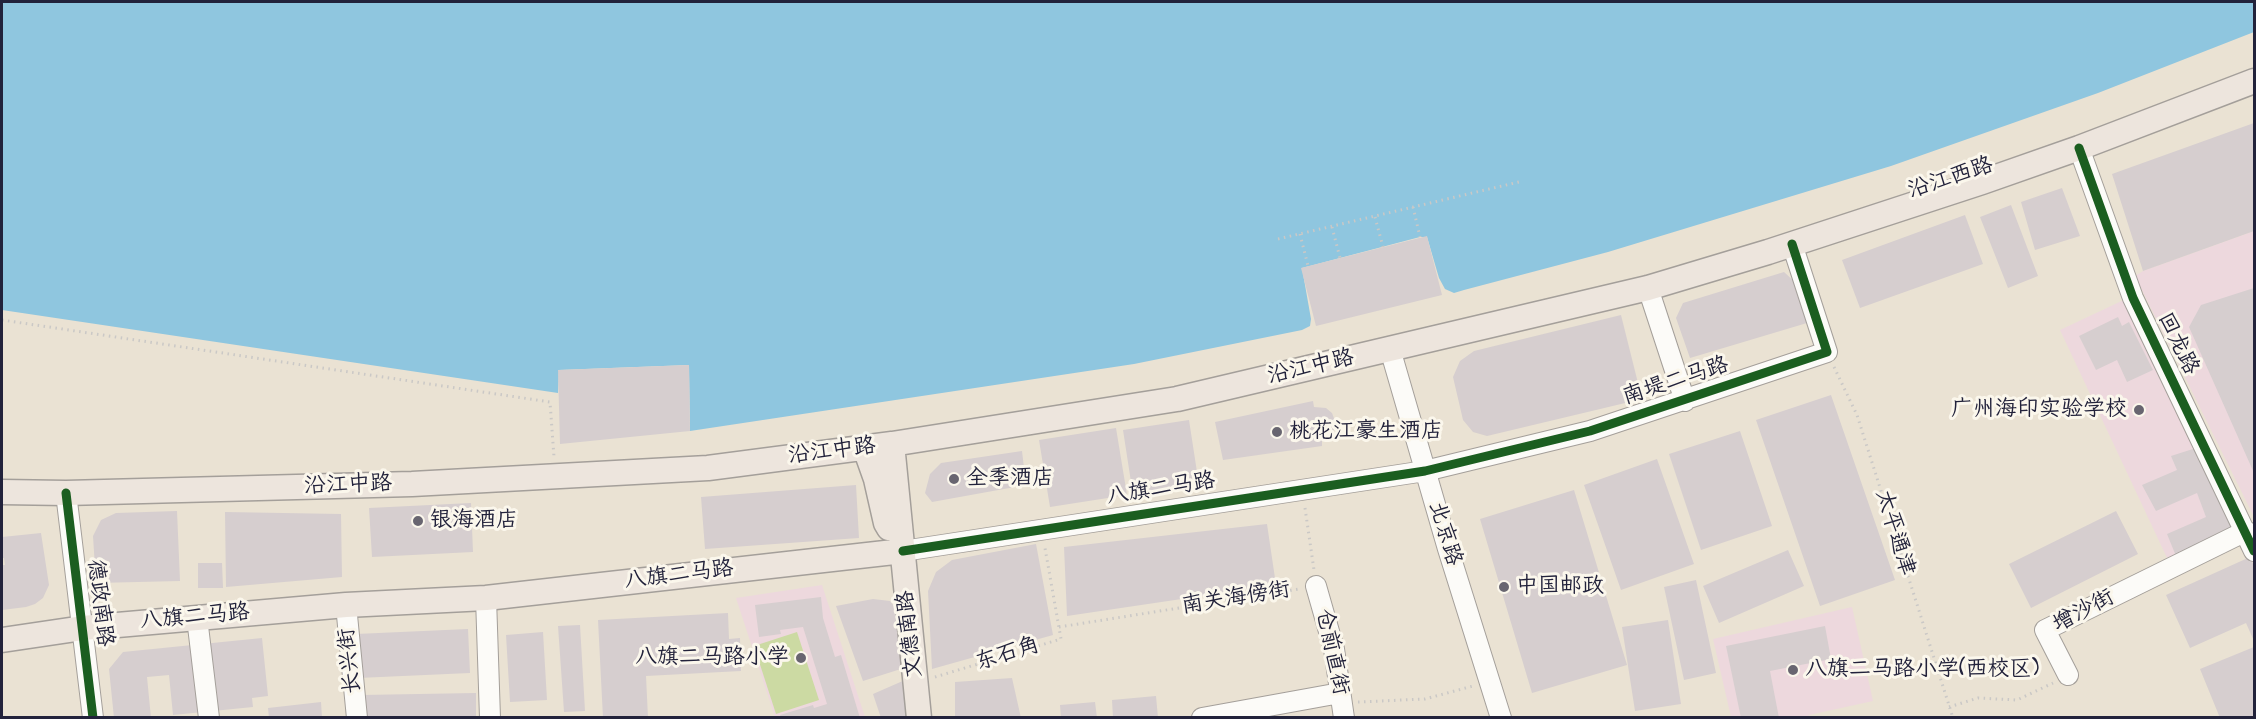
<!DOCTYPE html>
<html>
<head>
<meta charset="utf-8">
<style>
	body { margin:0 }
	#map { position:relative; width:2256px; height:719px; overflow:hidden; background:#eae2d3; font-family:"Architects Daughter",sans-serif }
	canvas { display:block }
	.frame { position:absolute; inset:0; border:3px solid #22223b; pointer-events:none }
</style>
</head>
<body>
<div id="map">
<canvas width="2256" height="719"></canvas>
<div class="frame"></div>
</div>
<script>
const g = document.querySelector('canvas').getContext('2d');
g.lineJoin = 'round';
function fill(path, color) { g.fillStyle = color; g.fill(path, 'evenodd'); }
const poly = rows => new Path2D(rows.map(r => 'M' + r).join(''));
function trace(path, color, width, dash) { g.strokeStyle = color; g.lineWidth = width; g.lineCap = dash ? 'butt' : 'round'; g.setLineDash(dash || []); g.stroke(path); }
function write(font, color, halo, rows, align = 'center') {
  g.font = font + ' "Architects Daughter","LXGW WenKai TC",sans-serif'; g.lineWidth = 6; g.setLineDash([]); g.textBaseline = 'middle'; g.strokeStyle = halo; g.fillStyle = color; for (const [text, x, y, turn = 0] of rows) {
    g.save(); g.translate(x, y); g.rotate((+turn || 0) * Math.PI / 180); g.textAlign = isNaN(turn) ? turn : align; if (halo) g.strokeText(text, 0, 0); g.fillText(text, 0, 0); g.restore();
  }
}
fill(poly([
	[2254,231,2254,517,2135,276,2143,271],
	[2128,298,2240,529,2168,560,2060,330],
	[822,585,865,717,775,717,736,598],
	[1852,607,1873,701,1809,715,1809,717,1731,717,1713,639]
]), '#edd8dd');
fill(poly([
	[797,632,819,700,776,714,754,646]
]), '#ccdaa3');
fill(poly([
	[2,2,2254,2,2254,32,2098,93,1891,166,1608,252,1464,290,1454,293,1445,289,1439,278,1427,237,1420,237,1302,268,1311,319,1310,326,1302,330,1134,364,690,431,689,365,559,370,558,393,2,310]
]), '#8fc6df');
fill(poly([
	[2254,123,2254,231,2143,271,2112,174],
	[2062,188,2080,236,2035,250,2021,202],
	[2011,205,2038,276,2008,288,1980,217],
	[1965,215,1983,264,1860,308,1842,260],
	[1427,236,1442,295,1316,326,1301,268],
	[1784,272,1796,283,1807,323,1690,358,1676,318,1683,303],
	[2254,288,2254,473,2189,327,2201,305],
	[1621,315,1642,399,1487,436,1473,432,1463,420,1453,377,1460,361,1474,351],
	[2118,317,2122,326,2129,322,2153,370,2127,382,2117,360,2096,370,2079,336],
	[689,365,690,431,560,444,558,370],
	[1831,395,1895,580,1820,606,1756,420],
	[1313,401,1314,407,1326,408,1332,413,1335,421,1334,430,1329,437,1322,441,1322,446,1223,460,1215,422],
	[1189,420,1199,485,1133,495,1123,430],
	[1116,428,1127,495,1050,507,1039,440],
	[1740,431,1772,526,1701,550,1669,454],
	[2196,448,2236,530,2176,556,2167,534,2206,517,2197,493,2156,511,2142,485,2177,470,2171,456],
	[1022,451,1026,485,932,502,925,493,930,474,941,463],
	[1657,459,1694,564,1621,590,1584,485],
	[856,485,859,538,705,549,701,497],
	[1574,490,1627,665,1532,693,1480,519],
	[471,503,473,552,372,557,369,508],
	[177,511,180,581,96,583,93,536,101,520,116,513],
	[2116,511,2138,554,2031,608,2009,564],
	[225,512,341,514,342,577,226,587],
	[1267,524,1276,585,1067,616,1064,547],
	[41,533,49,585,43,598,35,604,26,607,2,610,2,565,5,565,4,558,2,558,2,537],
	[1036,544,1053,635,932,669,928,591,936,572,952,560],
	[1788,550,1804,586,1719,623,1703,586],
	[2250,557,2254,566,2254,641,2246,623,2190,648,2166,595],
	[198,563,222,563,223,588,198,588],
	[1696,580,1716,673,1684,680,1664,587],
	[821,597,823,618,835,657,841,655,860,718,781,718,780,715,813,705,814,708,827,704,803,627,780,630,781,634,759,637,755,605],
	[873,599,890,601,901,615,904,668,863,681,836,606],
	[728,613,729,639,740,638,741,671,646,676,648,718,603,718,598,620],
	[1668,620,1681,704,1635,711,1622,627],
	[580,625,585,711,564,712,558,626],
	[1825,626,1831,659,1770,671,1779,718,1741,718,1726,646],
	[468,629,470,673,358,678,356,634],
	[543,632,547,700,510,702,506,635],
	[262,638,268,696,252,698,253,707,173,715,169,675,147,677,151,718,114,718,109,669,123,652],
	[2254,647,2254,718,2220,718,2200,669],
	[1012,678,1021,718,955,718,955,682],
	[905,680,912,718,881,718,873,694],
	[476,693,476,718,361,718,361,695],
	[1156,696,1158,718,1113,718,1112,700],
	[321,702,322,718,269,718,268,708],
	[1095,702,1097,718,1061,718,1060,705]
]), '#d6cecf');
const minor = poly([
	[2079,148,2133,298,2254,551],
	[1648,288,1685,401],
	[1390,349,1448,549,1501,718],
	[66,493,93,718],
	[903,551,1425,471,1590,431,1827,352,1792,244],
	[1316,586,1334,649,1344,718],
	[486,598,490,718],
	[346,605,357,718],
	[197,618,209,718],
	[2068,675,2045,630,2246,531],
	[1202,718,1340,693]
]);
const major = poly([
	[892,444,919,718],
	[865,448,876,479,886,523,889,528],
	[2,492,66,493,412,484,708,468,892,444,1177,399,1648,288,1768,252,1982,182,2079,148,2254,81],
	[2,640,83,628,346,605,486,598,903,551]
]);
trace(minor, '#a49f9a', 22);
trace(major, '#a49f9a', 27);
trace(poly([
	[1413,207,1420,237],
	[1375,217,1383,247],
	[1332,227,1340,258],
	[1300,234,1308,266],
	[1278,239,1523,181],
	[2,320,550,402,554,457],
	[1834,367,1857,415,1953,718],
	[1305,508,1314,570],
	[1059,627,1299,589],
	[935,677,1061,639,1045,548],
	[1358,702,1425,699,1473,686],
	[1949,707,1978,698,2017,700,2053,683]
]), '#cac8c6', 3, [1.5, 4.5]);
trace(minor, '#fcfbf8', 20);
trace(major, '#ede5dd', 24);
trace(poly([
	[2079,148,2133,298,2254,551],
	[66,493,93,718],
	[903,551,1425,471,1590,431,1827,352,1792,244]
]), '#1b5e20', 9);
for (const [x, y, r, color] of [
	[2139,410,6,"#686570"],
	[1277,432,6,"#686570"],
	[954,479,6,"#686570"],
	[418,521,6,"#686570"],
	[1504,587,6,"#686570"],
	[801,658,6,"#686570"],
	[1793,670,6,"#686570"]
]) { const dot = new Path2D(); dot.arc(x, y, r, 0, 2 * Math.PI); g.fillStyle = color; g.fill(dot); trace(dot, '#fbf7ec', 2); }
write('22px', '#22223b', '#fbf7ec', [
	["沿江西路",1951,179,-18],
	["回龙路",2177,344,64],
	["沿江中路",1311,368,-13],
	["南堤二马路",1676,382,-18],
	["沿江中路",832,452,-7],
	["沿江中路",348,486,-2],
	["八旗二马路",1161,490,-9],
	["太平通津",1894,533,73],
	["北京路",1444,534,73],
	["八旗二马路",679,576,-7],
	["南关海傍街",1236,599,-9],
	["德政南路",99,603,83],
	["增沙街",2084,612,-28],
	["八旗二马路",195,618,-5],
	["文德南路",911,634,-96],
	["仓前直街",1331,652,78],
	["东石角",1008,655,-17],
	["长兴街",351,661,-96]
]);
write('22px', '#22223b', '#fbf7ec', [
	["广州海印实验学校",2127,410,"right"],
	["桃花江豪生酒店",1289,432],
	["全季酒店",966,479],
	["银海酒店",430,521],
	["中国邮政",1516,587],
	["八旗二马路小学",789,658,"right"],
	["八旗二马路小学(西校区)",1805,670]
], 'left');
</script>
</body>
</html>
